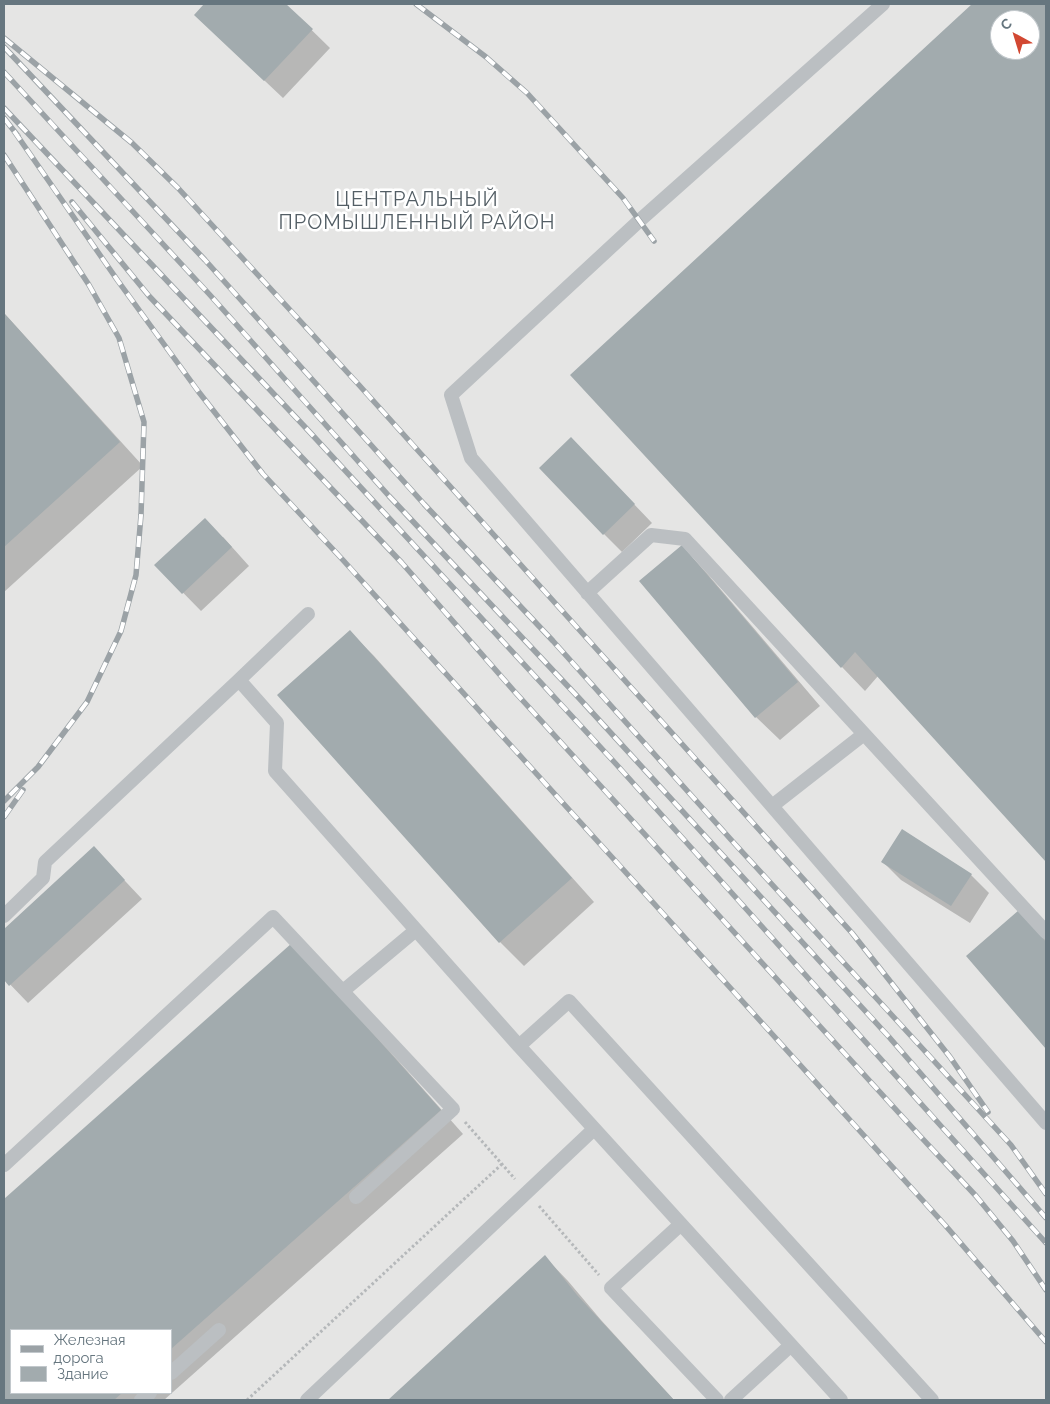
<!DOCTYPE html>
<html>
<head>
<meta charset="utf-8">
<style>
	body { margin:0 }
	#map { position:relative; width:1050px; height:1404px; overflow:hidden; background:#f4f4f0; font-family:Raleway,sans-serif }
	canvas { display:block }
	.frame { position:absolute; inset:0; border:5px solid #66767f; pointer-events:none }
	.legend { position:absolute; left:10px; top:1329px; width:162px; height:65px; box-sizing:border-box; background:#fff; border:1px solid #c2c8cc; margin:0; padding:6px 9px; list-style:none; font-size:15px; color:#66767f }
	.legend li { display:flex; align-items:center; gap:10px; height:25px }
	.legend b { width:25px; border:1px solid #c2c8cc }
	.north { position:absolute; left:990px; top:10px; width:50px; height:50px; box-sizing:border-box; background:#fff; border:1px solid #c2c8cc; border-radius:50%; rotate:321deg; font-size:14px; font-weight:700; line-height:20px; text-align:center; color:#66767f }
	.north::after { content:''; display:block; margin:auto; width:18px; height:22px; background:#d24832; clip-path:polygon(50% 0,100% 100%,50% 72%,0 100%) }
</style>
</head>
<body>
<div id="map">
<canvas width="1050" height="1404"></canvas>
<div class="frame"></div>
<ul class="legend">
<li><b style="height:6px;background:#9ba2a6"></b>Железная дорога</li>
<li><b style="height:14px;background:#a2abae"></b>Здание</li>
</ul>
<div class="north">С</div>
</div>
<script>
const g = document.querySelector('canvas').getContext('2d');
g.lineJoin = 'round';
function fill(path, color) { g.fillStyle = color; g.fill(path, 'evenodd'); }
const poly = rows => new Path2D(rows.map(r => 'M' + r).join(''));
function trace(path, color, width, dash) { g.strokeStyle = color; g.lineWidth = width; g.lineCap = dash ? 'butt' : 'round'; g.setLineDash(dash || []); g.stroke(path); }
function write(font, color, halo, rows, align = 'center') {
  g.font = font + ' Raleway,sans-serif'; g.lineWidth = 5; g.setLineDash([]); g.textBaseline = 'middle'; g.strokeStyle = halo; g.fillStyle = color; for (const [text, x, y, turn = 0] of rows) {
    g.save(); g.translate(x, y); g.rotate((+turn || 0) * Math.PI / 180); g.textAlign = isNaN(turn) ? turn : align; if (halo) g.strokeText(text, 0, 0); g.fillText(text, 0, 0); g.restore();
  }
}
fill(poly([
	[4,4,1046,4,1046,1400,4,1400],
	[1000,20,1030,20,1030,50,1000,50],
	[11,1330,171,1330,171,1393,11,1393]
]), '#e5e5e4');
fill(poly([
	[206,4,285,4,330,48,283,98,195,15],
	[974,4,1046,4,1046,860,878,676,865,691,842,667,572,375],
	[1000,20,1030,20,1030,50,1000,50],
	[4,313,143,466,4,592],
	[589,457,652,523,622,552,604,534],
	[223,537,249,566,201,611,156,565],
	[682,547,705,571,820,706,780,740,756,717],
	[350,632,374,656,594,902,524,966,500,942],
	[94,848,142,899,28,1003,4,978,4,931],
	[883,862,971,875,989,893,970,923,901,880],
	[1043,936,1046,940,1046,1047,968,957],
	[292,945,316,968,463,1134,164,1400,4,1400,4,1201],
	[11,1330,171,1330,171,1393,11,1393],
	[545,1257,568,1281,601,1320,674,1400,390,1400]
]), '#0003');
fill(poly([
	[204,4,286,4,313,29,264,81,194,15],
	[972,4,1046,4,1046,862,855,652,841,668,570,375],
	[1000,20,1030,20,1030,50,1000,50],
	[4,313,120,442,4,547],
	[571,437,635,504,603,535,539,468],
	[205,518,232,547,182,594,154,565],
	[682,545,798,682,755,718,639,581],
	[350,630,572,878,499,943,277,695],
	[902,829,972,874,951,906,881,862],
	[94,846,125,880,9,986,4,980,4,929],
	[1019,910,1046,942,1046,1049,966,956],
	[292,943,441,1110,171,1349,171,1330,11,1330,11,1393,122,1393,114,1400,4,1400,4,1199],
	[545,1255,577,1295,674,1400,388,1400]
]), '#a2abae');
trace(poly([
	[465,1122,515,1179],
	[539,1206,599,1275],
	[247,1400,502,1164]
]), '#b5b8ba', 3, [2.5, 2.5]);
trace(poly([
	[883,4,639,221,451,395,471,458,1046,1123],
	[587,593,651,535,685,539,1046,932],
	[308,614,239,680,277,723,275,771,519,1046],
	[772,806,864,734],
	[4,916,43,878,45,862,239,680],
	[343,991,416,930],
	[4,1165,273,917,453,1109,356,1197],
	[681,1224,611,1288,717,1400],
	[171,1373,219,1330],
	[141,1400,150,1393],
	[307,1400,594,1129],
	[731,1400,791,1345],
	[841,1400,519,1046,569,1001,932,1400]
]), '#bbbfc2', 14);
const rail = poly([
	[416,4,486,57,527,93,623,198,654,241],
	[4,38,132,143,178,188,359,385,852,933,950,1057,988,1112],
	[4,47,205,260,424,504,553,641,734,843,1011,1145,1046,1194],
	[4,72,210,295,389,496,578,697,889,1037,1046,1218],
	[4,108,305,427,616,764,1046,1243],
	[4,118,18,136],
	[14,131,118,281,198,391,263,474,342,559,945,1225,1046,1342],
	[4,155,89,285,119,338,144,422,141,515,136,575,121,631,87,702,38,767,4,801],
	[72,202,149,296,402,563,514,691,920,1136,976,1196,1013,1241,1046,1290],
	[4,817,23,790]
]);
trace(rail, '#9ba2a6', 5.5);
trace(rail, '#fff', 4, [11]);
g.letterSpacing = '1px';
write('20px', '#535e65', '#fff', [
	["ЦЕНТРАЛЬНЫЙ",417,200],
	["ПРОМЫШЛЕННЫЙ РАЙОН",417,223]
]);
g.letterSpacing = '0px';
</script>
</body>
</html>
